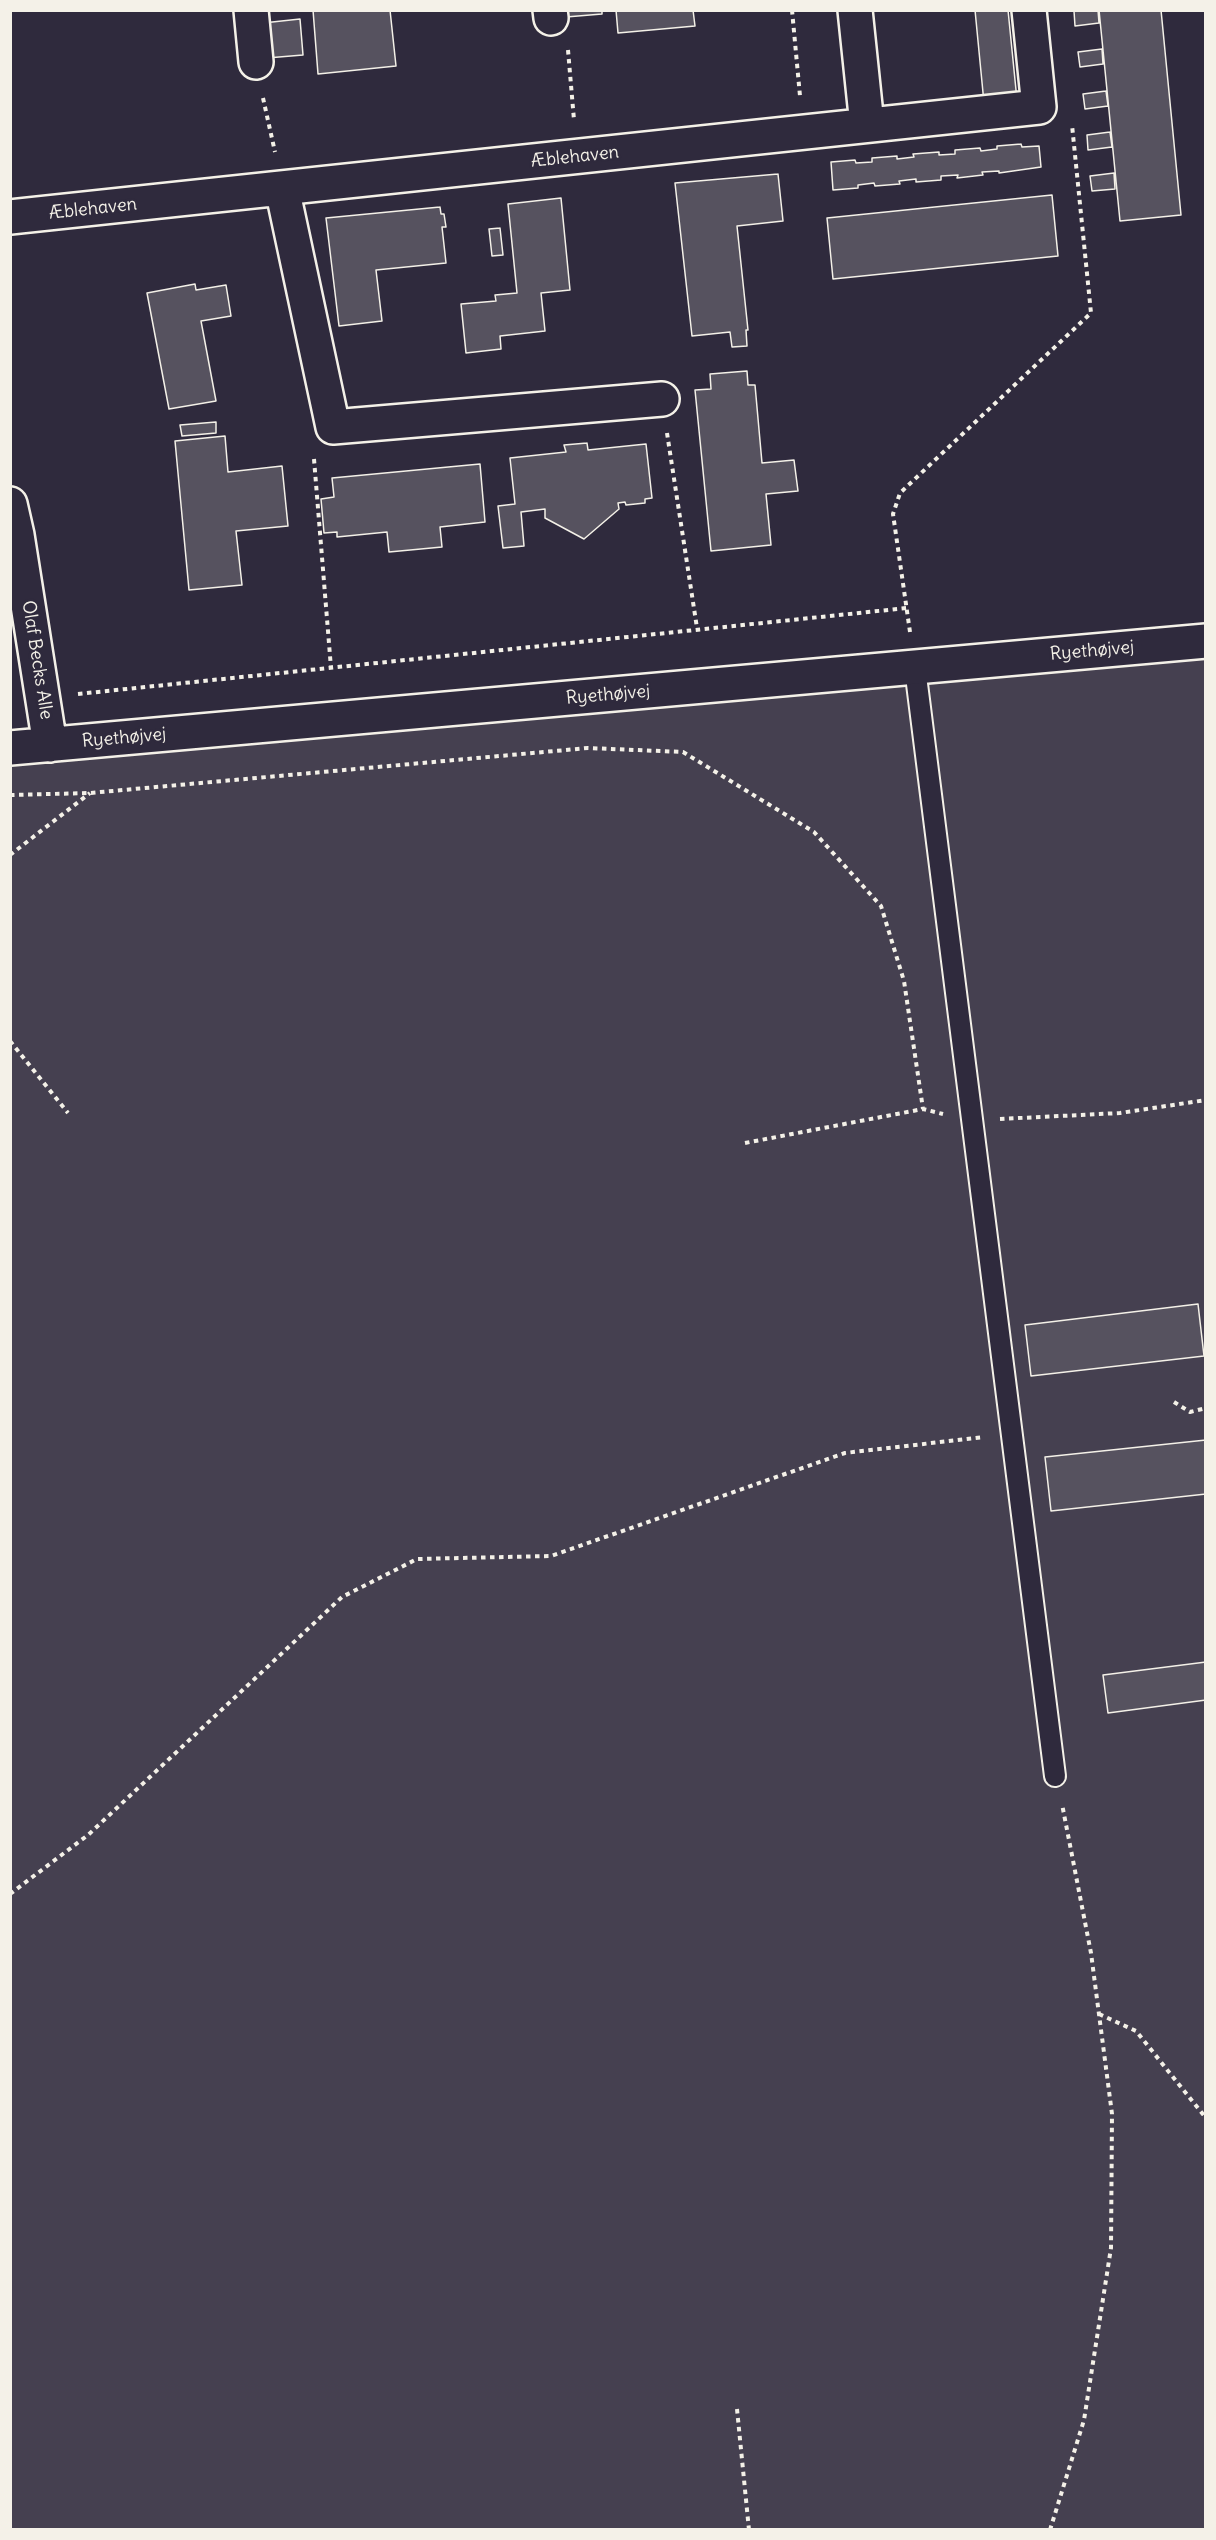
<!DOCTYPE html>
<html>
<head>
<meta charset="utf-8">
<style>
	body { margin:0 }
	#map { position:relative; width:1216px; height:2540px; overflow:hidden; background:#2f2a3d; font-family:Delius,sans-serif }
	canvas { display:block }
	.frame { position:absolute; inset:0; border:12px solid #f4f1e8; pointer-events:none }
</style>
</head>
<body>
<div id="map">
<canvas width="1216" height="2540"></canvas>
<div class="frame"></div>
</div>
<script>
const g = document.querySelector('canvas').getContext('2d');
g.lineJoin = 'round';
function fill(path, color) { g.fillStyle = color; g.fill(path, 'evenodd'); }
const poly = rows => new Path2D(rows.map(r => 'M' + r).join(''));
function trace(path, color, width, dash) { g.strokeStyle = color; g.lineWidth = width; g.lineCap = dash ? 'butt' : 'round'; g.setLineDash(dash || []); g.stroke(path); }
function write(font, color, halo, rows, align = 'center') {
  g.font = font + ' Delius,sans-serif'; g.lineWidth = 5; g.setLineDash([]); g.textBaseline = 'middle'; g.strokeStyle = halo; g.fillStyle = color; for (const [text, x, y, turn = 0] of rows) {
    g.save(); g.translate(x, y); g.rotate((+turn || 0) * Math.PI / 180); g.textAlign = isNaN(turn) ? turn : align; if (halo) g.strokeText(text, 0, 0); g.fillText(text, 0, 0); g.restore();
  }
}
fill(poly([
	[1205,628,1205,2529,11,2529,10,742]
]), '#454050');
const building = poly([
	[313,10,390,10,396,66,318,74,313,10],
	[565,10,602,10,602,14,566,17,565,10],
	[616,10,693,10,695,26,618,33,616,10],
	[975,10,1008,10,1017,100,984,103,975,10],
	[1098,10,1099,23,1075,26,1074,11,1098,10],
	[1099,10,1161,10,1181,215,1120,221,1099,10],
	[300,19,303,55,267,58,263,23,300,19],
	[1102,49,1103,64,1080,67,1078,52,1102,49],
	[1106,91,1108,106,1085,109,1083,94,1106,91],
	[1110,132,1112,147,1088,150,1087,135,1110,132],
	[1021,144,1022,147,1039,146,1041,167,999,173,999,171,982,172,983,175,957,178,958,175,941,176,941,180,916,182,916,179,899,181,900,184,875,186,874,183,858,185,858,188,833,190,831,162,855,160,856,163,872,162,872,158,897,156,897,159,914,157,913,154,939,152,939,155,955,154,955,150,980,148,981,151,997,149,997,146,1021,144],
	[1114,173,1115,189,1092,191,1090,176,1114,173],
	[778,174,783,221,737,226,748,330,746,330,747,346,732,347,730,332,692,336,675,183,778,174],
	[1052,195,1058,256,833,279,827,218,1052,195],
	[561,198,570,290,541,293,545,331,500,336,501,349,466,353,461,304,496,301,495,295,517,293,508,204,561,198],
	[440,207,441,214,444,214,446,227,442,227,446,263,376,270,382,321,339,326,326,218,440,207],
	[500,228,503,255,492,256,489,229,500,228],
	[195,284,196,290,226,285,231,316,201,321,216,401,169,409,147,293,195,284],
	[747,371,748,385,755,385,762,463,794,460,798,491,766,494,771,545,711,551,695,390,711,389,710,374,747,371],
	[216,422,216,433,182,436,180,425,216,422],
	[225,436,228,472,282,466,288,526,236,531,242,585,189,590,175,441,225,436],
	[587,443,588,450,646,444,652,498,645,499,645,503,626,505,625,502,618,503,619,509,584,539,545,518,545,509,521,512,524,546,503,548,498,506,515,504,510,458,566,452,564,445,587,443],
	[480,464,485,522,440,527,442,547,389,552,387,532,337,537,337,532,324,533,321,499,334,497,332,478,480,464],
	[1198,1304,1204,1356,1031,1376,1025,1325,1198,1304],
	[1206,1440,1206,1494,1051,1511,1045,1457,1206,1440],
	[1206,1662,1206,1700,1108,1713,1103,1675,1206,1662]
]);
fill(building, '#56525f');
trace(building, '#f4f1e8', 1.5);
const lane = poly([
	[915,668,1055,1776]
]);
const street = poly([
	[251,10,256,62],
	[550,10,551,18],
	[855,10,867,125],
	[282,188,333,427,662,399],
	[10,217,1039,107,1029,10],
	[10,504,17,535,50,745],
	[10,748,1206,641]
]);
trace(lane, '#f4f1e8', 24);
trace(street, '#f4f1e8', 38);
trace(poly([
	[792,10,800,96],
	[568,50,574,120],
	[263,98,275,152],
	[667,433,697,628],
	[314,459,331,668],
	[910,632,893,514,900,493,1091,313,1072,125],
	[78,694,907,608],
	[10,795,90,793,588,748,683,752,814,832,881,906,904,981,923,1109],
	[10,855,90,793],
	[10,1041,68,1113],
	[1000,1119,1120,1113,1206,1100],
	[745,1143,923,1109,943,1114],
	[1174,1402,1190,1412,1206,1408],
	[10,1894,88,1835,342,1597,417,1559,551,1556,845,1453,984,1437],
	[1099,2014,1136,2031,1206,2118],
	[737,2409,749,2530],
	[1050,2530,1084,2420,1111,2248,1112,2114,1091,1953,1062,1804]
]), '#f4f1e8', 4, [4.5, 4.5]);
trace(lane, '#2f2a3d', 20);
trace(street, '#2f2a3d', 33);
write('18px', '#f4f1e8', '#2f2a3d', [
	["Æblehaven",575,157,-6],
	["Æblehaven",93,209,-6],
	["Ryethøjvej",1092,651,-5],
	["Olaf Becks Alle",37,660,81],
	["Ryethøjvej",608,695,-5],
	["Ryethøjvej",124,738,-5]
]);
</script>
</body>
</html>
